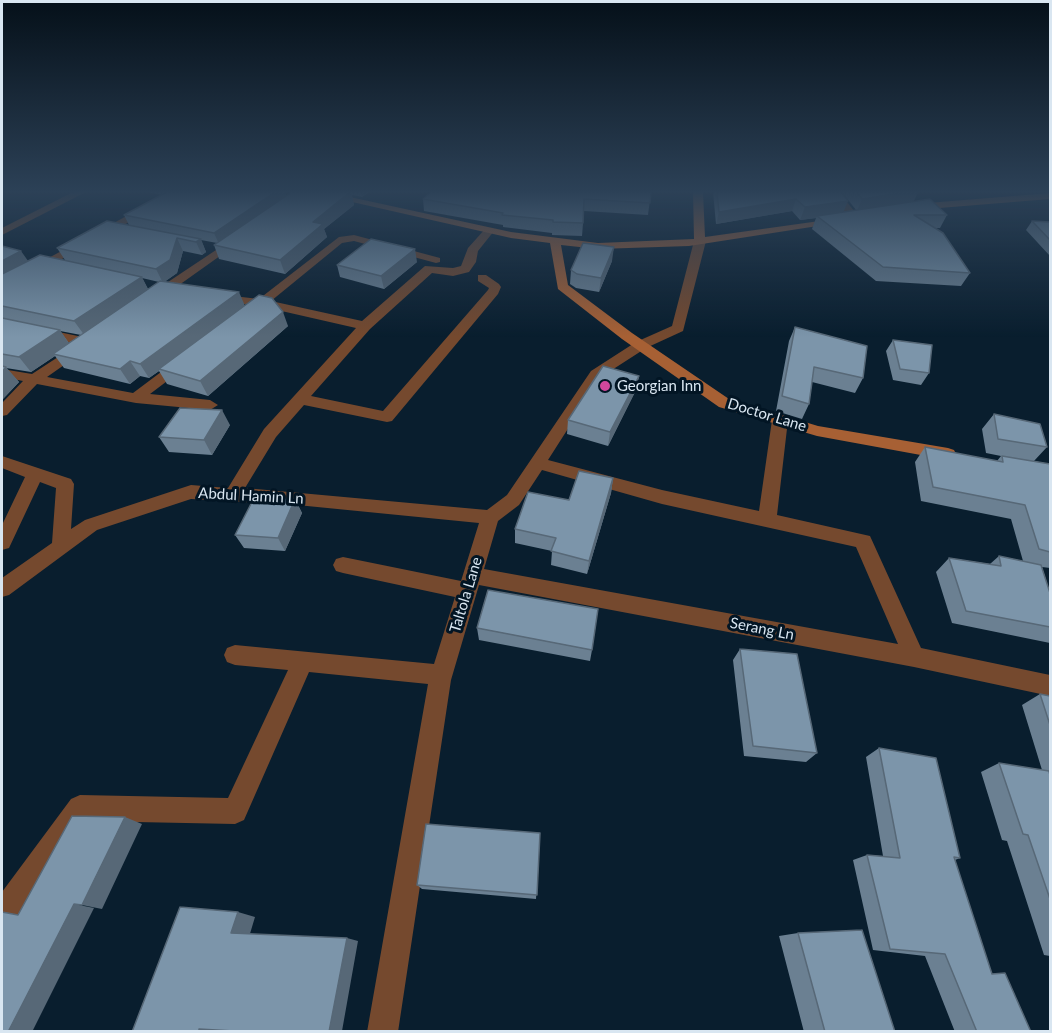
<!DOCTYPE html>
<html>
<head>
<meta charset="utf-8">
<style>
	body { margin:0 }
	#map { position:relative; width:1052px; height:1033px; overflow:hidden; background:#091e2e; font-family:Lato,sans-serif }
	canvas { display:block }
	.frame { position:absolute; inset:0; border:3px solid #d9e6f1; pointer-events:none }
</style>
</head>
<body>
<div id="map">
<canvas width="1052" height="1033"></canvas>
<div class="frame"></div>
</div>
<script>
const g = document.querySelector('canvas').getContext('2d');
g.lineJoin = 'round';
const poly = rows => new Path2D(rows.map(r => 'M' + r).join(''));
function fill(path, color) { g.fillStyle = color; g.fill(path, 'evenodd'); }
function trace(path, color, width, dash) { g.strokeStyle = color; g.lineWidth = width; g.lineCap = dash ? 'butt' : 'round'; g.setLineDash(dash || []); g.stroke(path); }
function write(font, color, halo, rows, align = 'center') {
  g.font = font + ' Lato,sans-serif'; g.lineWidth = 6; g.setLineDash([]); g.textBaseline = 'middle'; g.strokeStyle = halo; g.fillStyle = color; for (const [text, x, y, turn = 0] of rows) {
    g.save(); g.translate(x, y); g.rotate((+turn || 0) * Math.PI / 180); g.textAlign = isNaN(turn) ? turn : align; if (halo) g.strokeText(text, 0, 0); g.fillText(text, 0, 0); g.restore();
  }
}
fill(poly([
	[73,192,86,192,2,235,2,228,73,192],
	[829,192,839,192,859,217,858,219,850,219,829,192],
	[147,205,152,208,151,210,2,292,2,283,147,205],
	[489,228,494,231,478,251,476,262,469,272,453,276,432,273,370,329,311,396,383,411,488,290,489,288,478,281,478,275,486,275,499,284,501,287,498,294,392,421,387,422,304,405,276,437,245,488,487,510,507,495,591,371,636,342,672,326,694,241,696,239,704,239,706,241,683,331,646,348,601,377,548,460,662,490,759,511,772,420,774,416,786,416,788,420,777,515,870,536,921,648,1050,675,1050,696,914,667,479,585,451,680,398,1032,367,1032,428,684,309,672,244,820,235,824,86,821,12,924,2,928,2,892,71,799,80,795,228,798,288,670,235,665,227,662,224,655,227,648,235,645,434,664,455,597,343,573,336,571,333,565,336,559,343,557,461,581,479,523,297,505,191,499,97,530,9,595,2,597,2,578,52,543,56,488,40,482,9,548,2,550,2,525,25,477,2,468,2,456,71,479,74,484,71,529,85,520,191,485,228,488,264,429,356,328,264,307,255,312,249,308,251,305,216,300,214,297,216,294,259,299,339,237,354,235,440,258,440,262,436,263,354,241,342,243,271,301,362,321,425,266,453,268,461,266,468,248,485,229,489,228],
	[542,470,662,504,856,547,898,644,484,569,498,521,519,505,542,470],
	[237,236,241,237,241,241,158,300,150,300,148,297,150,294,237,236],
	[2,320,92,339,94,342,92,345,84,345,86,348,84,351,47,377,133,393,177,360,182,359,187,360,189,363,187,366,150,394,210,400,218,405,210,410,136,403,37,384,7,415,2,416,2,403,23,381,2,377,2,369,32,374,78,344,2,328,2,320]
]), '#75492e');
fill(poly([
	[308,192,327,192,511,232,598,243,694,239,693,192,703,192,705,237,841,218,842,220,837,223,689,246,598,249,561,245,568,285,632,333,729,399,818,426,948,448,954,450,956,454,954,458,948,460,817,436,719,407,622,339,558,289,550,243,511,238,308,192],
	[1050,193,1050,199,915,210,910,207,915,204,1050,193]
]), '#a76034');
fill(poly([
	[147,192,285,192,286,196,292,192,369,192,362,197,352,195,354,205,324,229,327,237,285,274,219,259,214,245,217,243,201,240,206,252,202,255,183,251,177,273,164,282,245,306,288,326,208,396,167,384,159,371,149,378,140,376,130,384,64,368,55,356,31,372,6,368,19,382,2,400,2,246,28,261,65,260,57,248,129,225,124,215,162,195],
	[142,278,159,282,148,289],
	[60,331,81,335,69,343],
	[651,192,648,215,584,211,582,236,552,235,552,233,503,227,503,225,424,211,423,199],
	[713,192,841,192,843,212,856,210,842,192,918,192,913,202,947,215,940,228,935,228,970,273,961,286,876,281,812,229,816,218,800,220,792,211,716,224],
	[1032,221,1050,222,1050,256,1026,230],
	[612,261,599,292,576,288,570,284,571,270],
	[417,262,384,289,340,277,337,265],
	[795,327,863,378,855,393,812,382,809,404,802,419,776,411,789,341],
	[893,340,929,373,921,385,893,380,886,351],
	[639,376,636,390,608,446,567,434,568,420],
	[994,414,1047,447,1034,461,1050,464,1050,568,1042,567,1050,593,1050,643,952,623,936,572,949,558,990,564,999,556,1023,561,1011,519,921,501,915,462,925,447,997,461,1001,456,986,453,982,429],
	[230,425,212,455,169,452,159,437],
	[613,478,611,493,587,574,551,565,552,551,515,543,515,529,569,500],
	[295,499,302,513,285,551,244,548,235,535],
	[477,628,592,650,590,661,479,640],
	[740,649,817,753,806,762,744,756,733,660],
	[1040,694,1050,696,1050,956,1044,955,1007,841,1002,840,981,772,999,763,1042,770,1022,705],
	[879,748,960,858,955,860,991,974,1005,973,1031,1032,955,1032,925,956,873,950,853,860,867,855,883,856,866,757],
	[540,833,536,899,422,889,417,885],
	[798,933,895,1032,804,1032,779,936]
]), '#6b8092');
fill(poly([
	[275,192,285,192,287,197,219,244,214,233],
	[351,192,354,205,324,229,327,237,285,274,280,260,313,222],
	[361,192,369,192,362,197],
	[906,192,918,192,913,203,857,211,862,199],
	[796,199,792,211,716,224,719,212],
	[848,201,843,213,817,216,816,218,800,220,805,207],
	[177,238,183,251,177,273,163,283,156,269],
	[201,239,206,252,202,255,196,242],
	[614,247,612,261,599,292,601,278],
	[415,249,417,262,384,289,381,276],
	[21,251,31,265,2,281,2,261],
	[142,277,149,291,85,336,74,321],
	[239,292,245,306,159,369,159,371,149,378,140,364],
	[283,312,288,326,208,396,200,381],
	[60,330,70,345,53,354,55,356,31,372,19,357],
	[130,361,140,376,130,384,120,369],
	[6,367,19,382,2,400,2,372],
	[639,376,636,390,608,446,610,432],
	[222,410,230,425,212,455,204,440],
	[613,478,611,493,587,574,589,561],
	[295,499,302,513,285,551,278,538],
	[125,817,142,824,102,909,82,905],
	[74,904,94,908,33,1030,8,1032],
	[238,912,255,917,249,937,231,933],
	[347,938,358,941,342,1031,329,1032],
	[222,1026,220,1032,199,1032,199,1029]
]), '#576877');
const building = poly([
	[167,192,275,192,214,233,124,215,167,192],
	[292,192,350,192,313,222,323,224,280,260,214,245,292,192],
	[431,192,651,192,650,203,584,199,583,223,553,222,553,220,502,215,503,213,423,199,431,192],
	[717,192,841,192,848,201,805,207,796,199,719,212,717,192],
	[857,192,906,192,862,199,857,192],
	[930,199,947,215,914,215,943,233,970,273,883,267,817,216,930,199],
	[107,221,201,239,196,242,177,238,170,260,156,269,57,248,107,221],
	[1032,221,1050,222,1050,240,1032,221],
	[371,239,415,249,381,276,337,265,371,239],
	[583,243,614,247,601,278,577,274,571,270,583,243],
	[2,246,21,251,2,261,2,246],
	[40,255,142,277,74,321,2,306,2,274,40,255],
	[160,281,239,292,140,364,130,361,120,369,53,354,160,281],
	[259,295,272,298,283,312,200,381,159,369,259,295],
	[2,318,60,330,19,357,2,354,2,318],
	[795,327,867,346,863,378,814,367,809,404,782,396,795,327],
	[893,340,932,345,929,373,900,369,893,340],
	[2,366,6,367,2,372,2,366],
	[603,366,639,376,610,432,568,420,603,366],
	[180,408,222,410,204,440,159,437,180,408],
	[994,414,1040,424,1047,447,998,439,994,414],
	[925,447,1003,462,1002,456,1050,464,1050,552,1039,549,1025,505,933,487,925,447],
	[579,471,613,478,589,561,551,551,556,538,515,529,528,492,569,500,579,471],
	[255,496,295,499,278,538,235,535,255,496],
	[999,556,1041,565,1050,593,1050,627,966,611,949,558,1001,566,999,556],
	[488,590,598,609,592,650,477,628,488,590],
	[740,649,797,654,817,753,753,746,740,649],
	[1040,694,1050,696,1050,725,1040,694],
	[879,748,936,758,960,858,954,857,992,974,1005,973,1031,1032,977,1032,945,954,890,949,867,855,900,858,879,748],
	[999,763,1049,771,1050,775,1050,899,1028,835,1023,834,999,763],
	[72,816,125,817,82,905,74,904,8,1032,2,1031,2,912,18,915,72,816],
	[426,824,540,833,537,895,417,885,426,824],
	[180,907,238,912,231,933,347,938,329,1032,251,1032,199,1029,199,1032,132,1032,180,907],
	[862,930,895,1032,825,1032,798,933,862,930]
]);
fill(building, '#7c95aa');
trace(building, '#576877', 1.5);
const sky = g.createLinearGradient(0, 0, 0, 337);
sky.addColorStop(0, '#051019');
sky.addColorStop(0.57, '#2c4157');
sky.addColorStop(1, '#2c415700');
g.fillStyle = sky;
g.fillRect(0, 0, 1052, 337);
for (const [x, y, r, color] of [
	[605,386,6,"#d1479c"]
]) { const dot = new Path2D(); dot.arc(x, y, r, 0, 2 * Math.PI); g.fillStyle = color; g.fill(dot); trace(dot, '#021524', 2); }
write('15px', '#d9e6f1', '#021524', [
	["Georgian Inn",617,386]
], 'left');
write('15px', '#d9e6f1', '#021524', [
	["Doctor Lane",767,415,17],
	["Abdul Hamin Ln",251,496,3],
	["Taltola Lane",466,595,-73],
	["Serang Ln",762,629,11]
]);
</script>
</body>
</html>
